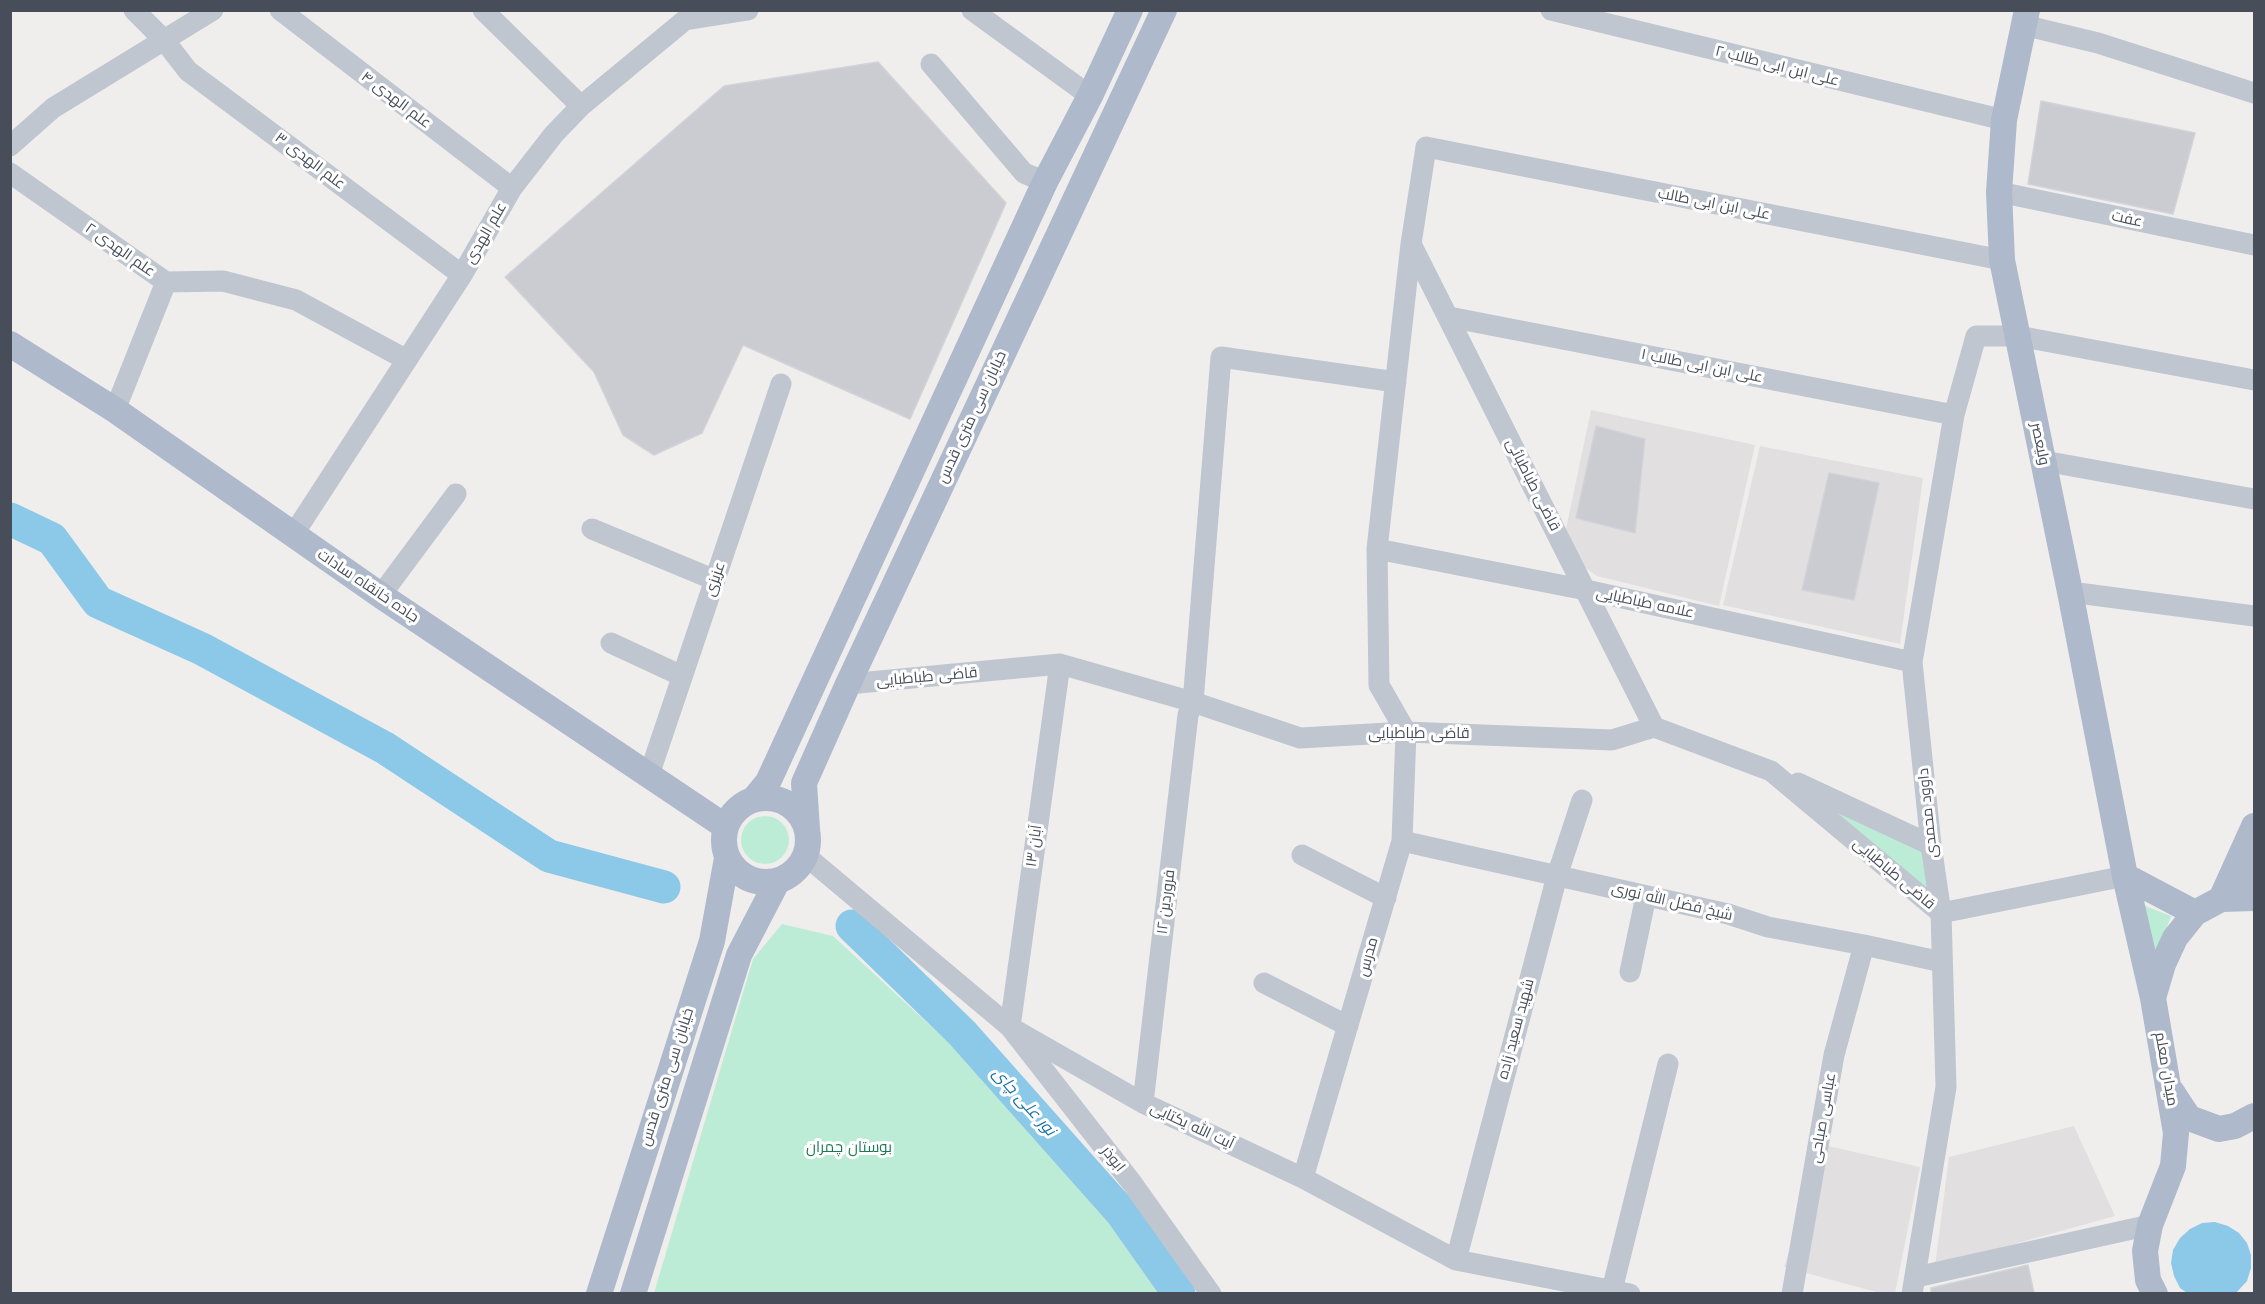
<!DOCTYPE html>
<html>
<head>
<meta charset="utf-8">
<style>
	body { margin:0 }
	#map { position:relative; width:2265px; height:1304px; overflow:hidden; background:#f0eeed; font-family:"Work Sans",sans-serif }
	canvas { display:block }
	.frame { position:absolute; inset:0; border:12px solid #474e5a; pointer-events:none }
</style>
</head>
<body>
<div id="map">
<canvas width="2265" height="1304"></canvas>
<div class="frame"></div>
</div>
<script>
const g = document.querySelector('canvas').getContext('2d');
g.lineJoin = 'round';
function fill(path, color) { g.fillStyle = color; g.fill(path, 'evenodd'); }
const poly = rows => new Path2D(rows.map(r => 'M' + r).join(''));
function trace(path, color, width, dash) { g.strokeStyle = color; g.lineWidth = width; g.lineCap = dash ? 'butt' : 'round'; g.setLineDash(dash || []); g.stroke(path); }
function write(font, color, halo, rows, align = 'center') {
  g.font = font + ' "Work Sans",Cairo,sans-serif'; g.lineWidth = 6; g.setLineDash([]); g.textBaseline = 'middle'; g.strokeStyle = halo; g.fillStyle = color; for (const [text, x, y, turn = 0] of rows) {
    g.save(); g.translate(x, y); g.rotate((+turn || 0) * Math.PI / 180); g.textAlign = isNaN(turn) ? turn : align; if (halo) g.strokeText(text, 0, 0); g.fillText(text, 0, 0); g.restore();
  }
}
fill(poly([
	[1591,410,1755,445,1719,606,1597,576,1580,564,1565,534],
	[1760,446,1923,478,1900,644,1723,605],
	[2074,1126,2115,1216,1935,1266,1949,1157],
	[1824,1145,1920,1167,1895,1293,1880,1293,1784,1267]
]), '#e1dfdf');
fill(poly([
	[1804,791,1925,848,1931,897],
	'741 840a24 24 0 1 1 48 0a24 24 0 1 1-48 0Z',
	[2140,904,2171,916,2155,961],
	[782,924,833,936,1034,1121,1166,1293,654,1293,753,959]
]), '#bdecd6');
fill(poly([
	[2215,1222,2228,1226,2239,1233,2247,1243,2251,1255,2251,1268,2247,1281,2236,1293,2187,1293,2180,1288,2174,1276,2171,1263,2173,1250,2180,1238,2190,1229,2202,1223]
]), '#8cc8e7');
trace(poly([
	[10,519,52,539,98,602,202,649,385,748,549,856,664,887],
	[852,926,962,1033,1121,1212,1179,1294]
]), '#8cc8e7', 33);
const building = poly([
	[878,62,1006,203,910,419,743,345,702,433,654,455,623,435,594,372,505,277,724,86,878,62],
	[2041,101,2195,133,2173,214,2028,184,2041,101],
	[1596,426,1645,439,1635,533,1576,518,1596,426],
	[1829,473,1879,483,1854,600,1802,590,1829,473],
	[2028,1265,2034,1293,1931,1293,1931,1288,2028,1265]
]);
fill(building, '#cbccd2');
trace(building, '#d2d3d9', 1.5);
trace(poly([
	[134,10,164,40,188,71,462,275],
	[280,10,512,188],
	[483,10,581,106],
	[972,10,1090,96],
	[1551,10,2004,120],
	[2023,25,2098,43,2254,93],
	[931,64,1024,173,1045,182],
	[10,146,53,108,213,10],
	[10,173,166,282,223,281,296,300,407,360],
	[1999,192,2254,245],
	[1411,244,1654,727],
	[1449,317,1954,415],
	[115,410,166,282],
	[2044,461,2254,499],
	[592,529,715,580],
	[293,535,462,275,512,188,554,134,581,106,685,20,748,10],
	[1377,549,1586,590,1912,662],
	[2070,592,2254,616],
	[381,595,456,494],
	[611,643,682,676],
	[1060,664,1010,1027,1132,1183,1211,1294],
	[848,684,1060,664,1193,702,1300,738,1406,732,1612,740,1654,727,1771,771,1941,913],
	[1406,732,1379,685,1377,549,1411,244,1426,147,2002,260],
	[649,775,781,384],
	[1798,783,1931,845],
	[1402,841,1728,914,1768,927,1864,945,1942,962],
	[1302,855,1386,898],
	[806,856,1010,1027,1143,1103,1303,1178,1456,1260,1630,1294],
	[1941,913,2125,876],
	[1630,972,1646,896],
	[1264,983,1348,1026],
	[1143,1103,1188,715,1193,702,1221,357,1396,382],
	[1303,1178,1402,841,1406,732],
	[1456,1260,1557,876,1582,800],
	[1916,1277,2150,1225],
	[1611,1294,1668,1064],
	[1792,1294,1834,1055,1864,945],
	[1912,1294,1946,1087,1941,913,1931,845,1912,662,1954,415,1976,336,2018,336,2254,380]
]), '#bfc6cf', 21);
trace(poly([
	[2027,10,2004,120,1999,192,2002,260,2070,592,2125,876,2153,998],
	[10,344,115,410,383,597,726,827],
	'724 840a42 42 0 1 1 84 0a42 42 0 1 1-84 0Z',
	[754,799,768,782,1045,182,1090,96,1130,10],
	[807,829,804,783,848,684,1164,10],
	[2125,876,2195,913],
	[2247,897,2248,884,2254,868],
	[2221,899,2254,826],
	[2172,1092,2189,1118,2219,1129,2235,1126,2254,1116],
	[599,1294,712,941,727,858],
	[633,1294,739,955,777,882],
	[2155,1294,2148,1280,2145,1251,2150,1225,2173,1166,2176,1133,2153,998,2163,964,2175,938,2195,913,2221,899,2254,898]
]), '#aeb9cb', 26);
write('15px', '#474e5a', '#fff', [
	["علی ابن ابی طالب ۲",1777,66,14],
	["علم الهدی ۴",396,100,37],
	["علم الهدی ۳",310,161,37],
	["علی ابن ابی طالب",1714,204,11],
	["عفت",2127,219,12],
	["علم الهدی",486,233,-60],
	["علم الهدی ۲",120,250,35],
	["علی ابن ابی طالب ۱",1702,366,11],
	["خیابان سی متری قدس",972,417,-65],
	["ولیعصر",2040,444,78],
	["قاضی طباطبائی",1533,485,63],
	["عزیزی",715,579,-71],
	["جاده خانقاه سادات",368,586,34],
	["علامه طباطبایی",1645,603,12],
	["قاضی طباطبایی",927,677,-5],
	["قاضی طباطبایی",1419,734],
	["داوود محمدی",1928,813,-96],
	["۱۳ آبان",1034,846,-82],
	["قاضی طباطبایی",1894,874,40],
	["۱۲ فروردین",1166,902,-83],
	["شیخ فضل الله نوری",1672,902,13],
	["مدرس",1368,957,-74],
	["شهید سعید زاده",1516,1029,-75],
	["میدان معلم",2166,1069,80],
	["خیابان سی متری قدس",667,1077,-72],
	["عباسی صباحی",1823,1118,-80],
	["آیت الله یکتایی",1192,1126,25],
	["ابوذر",1113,1159,52]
]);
write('15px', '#1b7856', '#fff', [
	["بوستان چمران",849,1148]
]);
write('italic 16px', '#136fa1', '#fff', [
	["نور علی چای",1024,1102,48]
]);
</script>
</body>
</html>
